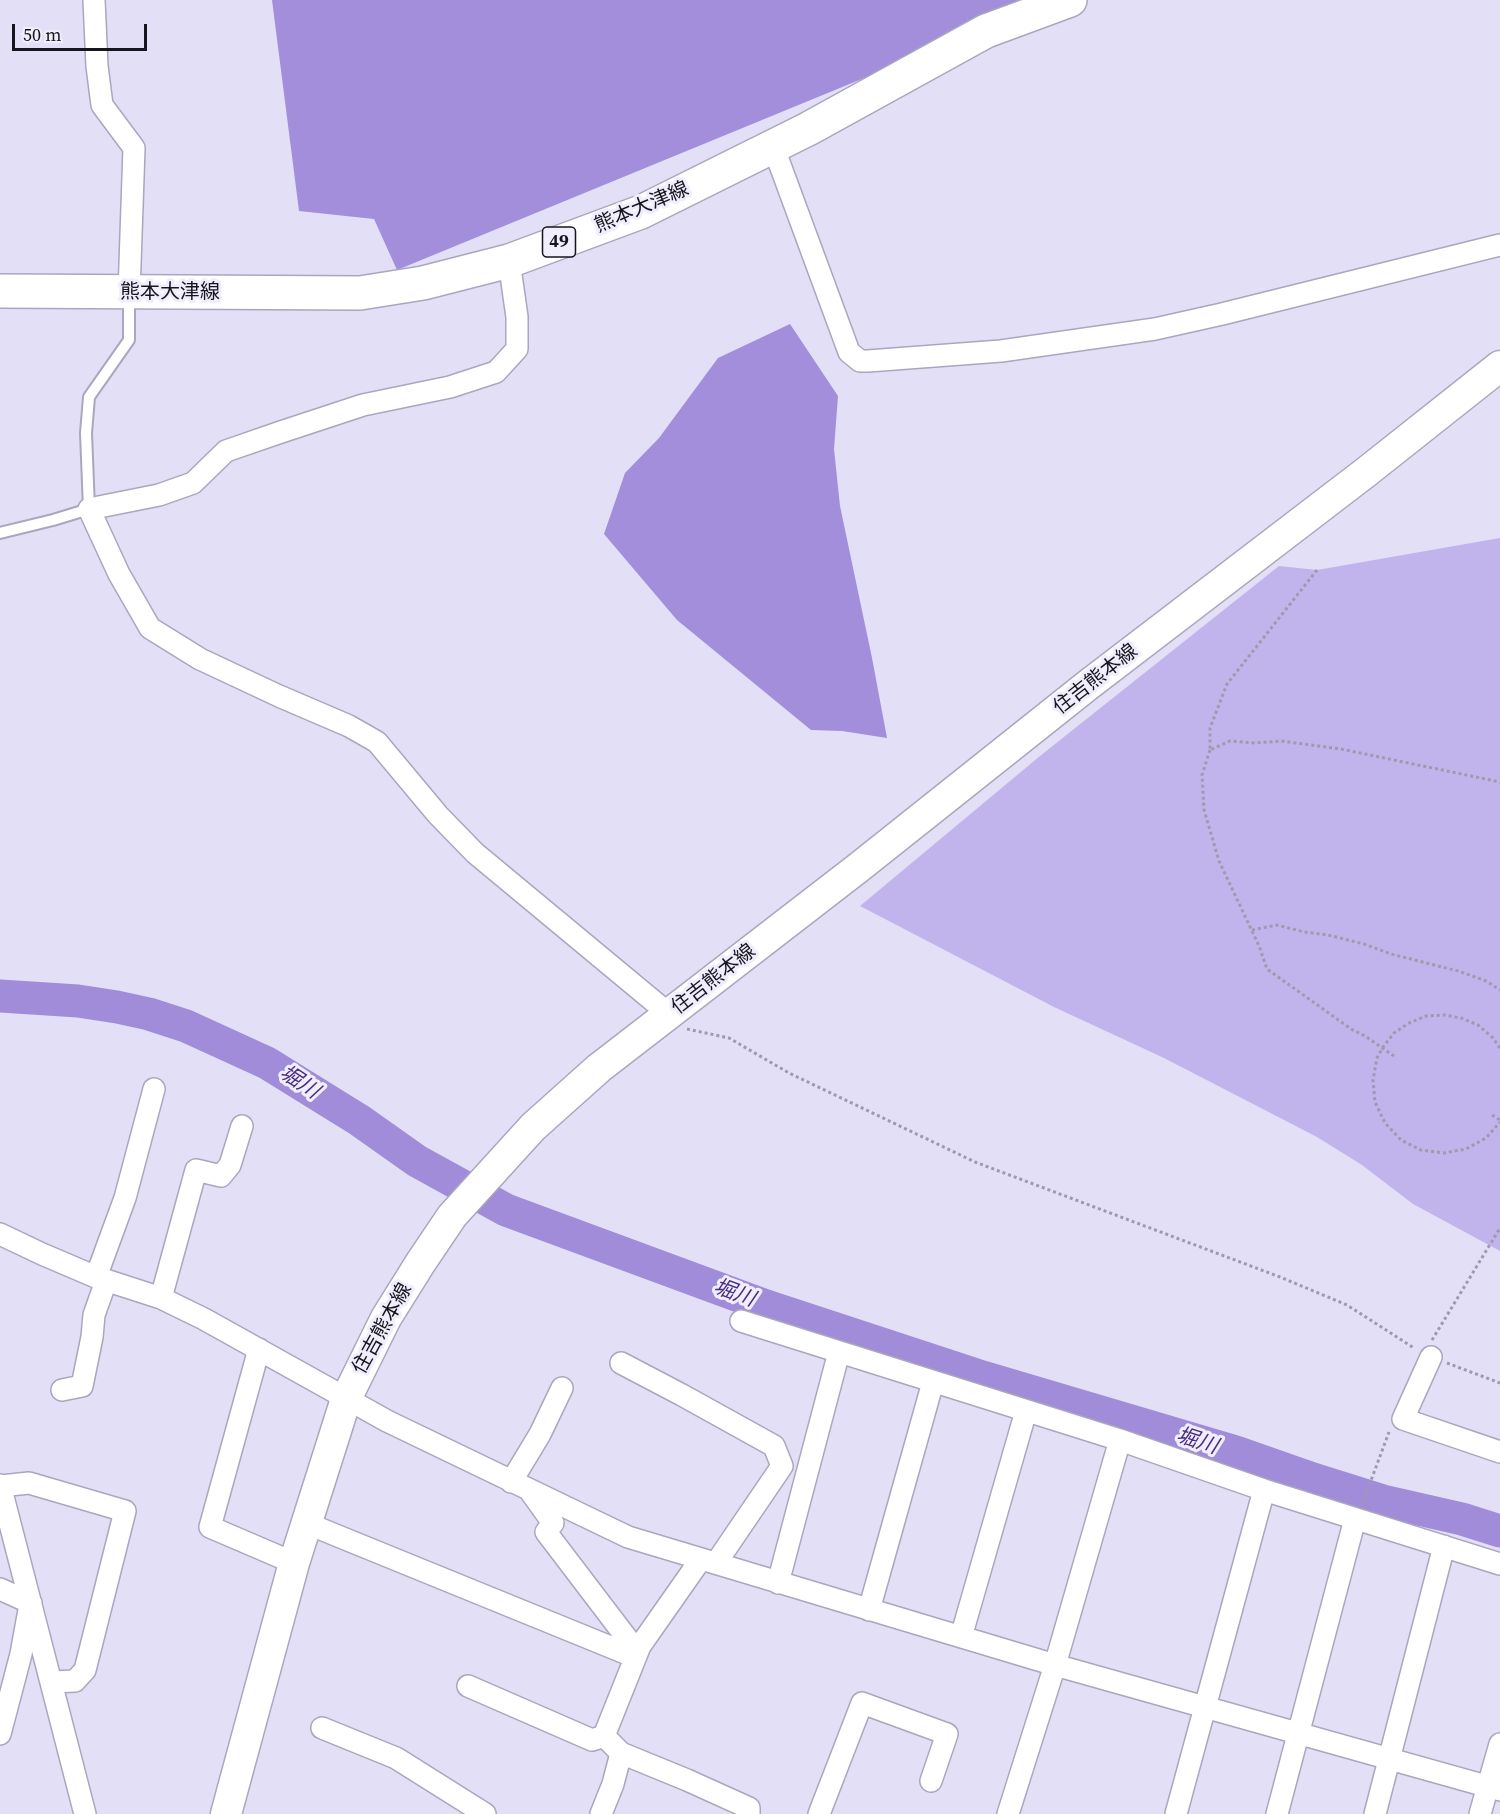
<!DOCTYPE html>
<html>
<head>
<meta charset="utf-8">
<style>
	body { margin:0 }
	#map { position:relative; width:1500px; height:1814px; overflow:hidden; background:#e3dff7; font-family:"Source Serif 4",serif }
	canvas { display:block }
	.scale { position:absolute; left:12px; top:24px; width:135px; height:27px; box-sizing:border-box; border:3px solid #16151d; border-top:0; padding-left:8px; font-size:18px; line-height:21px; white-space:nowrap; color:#16151d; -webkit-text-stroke:4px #f0edfc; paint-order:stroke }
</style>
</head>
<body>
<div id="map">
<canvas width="1500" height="1814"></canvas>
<div class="scale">50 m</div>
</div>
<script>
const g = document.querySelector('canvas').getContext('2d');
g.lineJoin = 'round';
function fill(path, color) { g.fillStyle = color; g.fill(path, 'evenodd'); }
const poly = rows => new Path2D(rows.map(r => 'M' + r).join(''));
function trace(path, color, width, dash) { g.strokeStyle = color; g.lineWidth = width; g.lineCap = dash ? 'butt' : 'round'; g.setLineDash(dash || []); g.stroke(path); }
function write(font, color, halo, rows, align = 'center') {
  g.font = font + ' "Source Serif 4","Noto Sans JP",serif'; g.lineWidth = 6; g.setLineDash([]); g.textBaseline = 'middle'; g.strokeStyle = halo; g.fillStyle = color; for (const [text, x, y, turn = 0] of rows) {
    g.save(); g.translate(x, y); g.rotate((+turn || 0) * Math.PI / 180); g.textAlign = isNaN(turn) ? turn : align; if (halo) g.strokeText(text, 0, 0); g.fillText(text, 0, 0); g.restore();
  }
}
fill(poly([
	[1500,538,1500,1251,1413,1204,1362,1165,1317,1137,1164,1058,1054,1007,860,906,1040,756,1279,566,1317,570]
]), '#c1b4ec');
fill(poly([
	[272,0,1054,0,397,270,374,219,299,211],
	[790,324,838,396,834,449,840,506,872,658,887,738,842,731,811,730,677,620,604,534,625,473,659,438,718,358]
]), '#a28eda');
trace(poly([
	[0,996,78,1001,117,1007,149,1014,186,1026,267,1063,359,1120,417,1161,506,1210,766,1306,976,1375,1236,1452,1313,1479,1383,1501,1462,1519,1500,1531]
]), '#a08cd9', 33);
const service = poly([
	[0,533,53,520,89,509,86,433,89,397,129,340,129,296]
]);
const minor = poly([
	[94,0,97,66,102,105,134,148,129,293],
	[773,146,849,352,860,361,868,361,1001,351,1155,329,1222,314,1500,245],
	[509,261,517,317,517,349,496,372,450,387,363,405,281,432,226,451,193,483,159,495,89,509,119,574,150,628,200,659,279,696,349,726,377,742,438,815,475,853,669,1014],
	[0,1234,42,1254,96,1277,161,1298,204,1319,387,1421,628,1537,1055,1665,1500,1790],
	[96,1277,125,1198,154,1089],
	[161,1298,196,1170,221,1176,230,1165,242,1126],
	[741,1321,1120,1440,1264,1490,1500,1564],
	[259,1349,210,1527,294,1563],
	[1431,1357,1403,1419,1500,1452],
	[621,1363,682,1395,774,1446,782,1466,716,1563],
	[62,1390,82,1386,92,1337,94,1315,106,1281],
	[511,1482,540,1434,562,1388],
	[0,1485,85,1814],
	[0,1486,29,1483,125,1511,85,1670,75,1681,51,1682],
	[530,1491,553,1523,546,1532,629,1641,640,1646,604,1736,621,1753,687,1780,749,1808,749,1814],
	[306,1523,635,1657],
	[778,1583,839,1352],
	[0,1589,31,1603],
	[869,1610,933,1382],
	[961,1637,1026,1411],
	[640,1646,701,1559],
	[468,1686,592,1740,604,1736],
	[322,1728,396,1758,485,1814],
	[0,1734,21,1654,29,1610],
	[601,1814,613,1784,621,1753],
	[819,1814,862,1703,947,1734,931,1781],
	[1008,1814,1055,1665,1120,1440],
	[1176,1814,1264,1490],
	[1277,1814,1355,1519],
	[1375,1814,1444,1546],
	[1480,1814,1500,1744]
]);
const secondary = poly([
	[226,1814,294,1563,346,1399,386,1318,421,1262,452,1216,533,1127,599,1068,858,868,1088,685,1365,473,1500,366]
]);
const primary = poly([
	[0,291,360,293,423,283,509,261,641,212,808,129,986,31,1070,0]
]);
trace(service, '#aba6bd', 14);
trace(minor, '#aba6bd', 24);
trace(secondary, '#aba6bd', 33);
trace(primary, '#aba6bd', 36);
trace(poly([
	[1317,570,1227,684,1210,728,1210,750,1230,741,1255,743,1281,741,1341,749,1500,782],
	[1210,750,1202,775,1204,810,1219,861,1259,946,1267,969,1351,1029,1365,1036,1394,1056],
	[1252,930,1277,925,1304,932,1328,935,1364,944,1391,954,1458,971,1486,981,1500,990],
	[687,1029,729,1038,789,1073,975,1162,1280,1277,1347,1305,1414,1348],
	[1500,1048,1492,1037,1478,1025,1461,1018,1444,1015,1426,1016,1409,1023,1394,1033,1383,1047,1377,1058,1373,1080,1375,1102,1385,1123,1401,1140,1421,1150,1444,1153,1466,1149,1486,1138,1500,1122],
	[1492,1115,1500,1120],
	[1432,1340,1500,1228],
	[1447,1363,1500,1383],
	[1363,1502,1389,1432]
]), '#9d9aad', 3, [3, 3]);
trace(service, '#fff', 10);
trace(minor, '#fff', 21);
trace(secondary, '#fff', 30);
trace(primary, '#fff', 33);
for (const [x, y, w] of [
	[559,242,33]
]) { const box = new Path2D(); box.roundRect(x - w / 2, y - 15, w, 30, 4.5); g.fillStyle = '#f0edfc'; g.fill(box); trace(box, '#16151d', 1.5); }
write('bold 18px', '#16151d', null, [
	["49",559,242]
]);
write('20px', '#16151d', '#f0edfc', [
	["熊本大津線",642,208,-23],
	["熊本大津線",170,293],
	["住吉熊本線",1096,680,-38],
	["住吉熊本線",714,980,-38],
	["住吉熊本線",383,1329,-61]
]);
write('italic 21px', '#4b2c85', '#f0edfc', [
	["堀川",299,1083,33],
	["堀川",734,1294,20],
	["堀川",1197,1442,18]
]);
</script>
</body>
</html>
